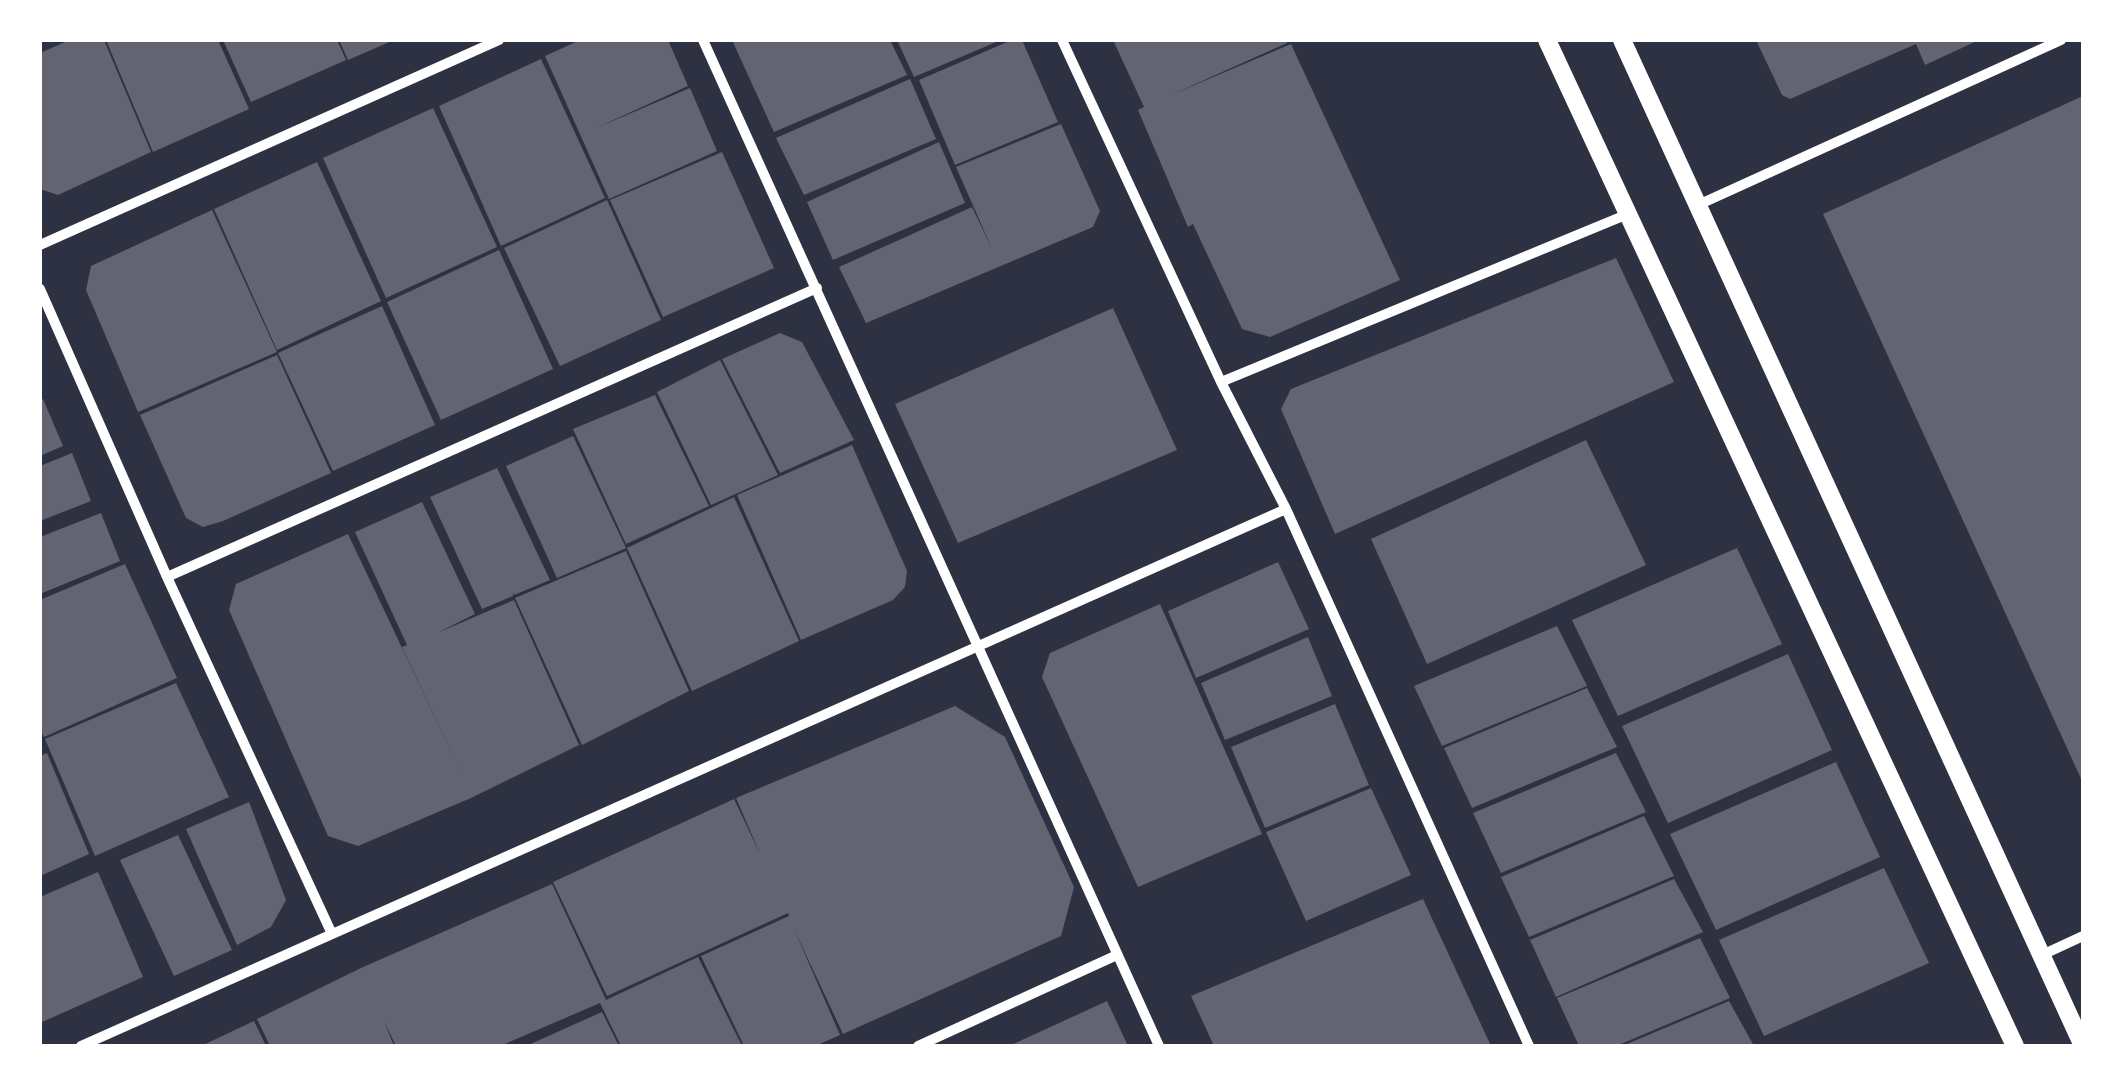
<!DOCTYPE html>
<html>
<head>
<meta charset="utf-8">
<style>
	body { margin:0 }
	#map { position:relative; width:2123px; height:1086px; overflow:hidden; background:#2d3142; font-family:"Nunito Sans",sans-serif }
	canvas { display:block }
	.frame { position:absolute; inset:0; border:42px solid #fff; pointer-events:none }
</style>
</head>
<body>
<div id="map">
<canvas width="2123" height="1086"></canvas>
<div class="frame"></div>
</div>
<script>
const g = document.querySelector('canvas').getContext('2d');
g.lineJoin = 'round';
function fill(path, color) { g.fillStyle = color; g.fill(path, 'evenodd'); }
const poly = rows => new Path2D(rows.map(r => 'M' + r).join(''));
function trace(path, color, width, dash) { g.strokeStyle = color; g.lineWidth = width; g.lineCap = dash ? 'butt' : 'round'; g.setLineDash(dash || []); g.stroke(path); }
fill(poly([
	[70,40,104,40,151,152,58,195,40,189,40,53],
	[106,40,218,40,249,109,153,152],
	[223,40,337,40,346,60,251,102],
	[339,40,394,40,348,60],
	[580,40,668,40,688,86,596,128,690,88,717,151,609,199,545,56],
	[732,40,890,40,907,75,774,132],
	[897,40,1001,40,914,77],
	[1012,40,1022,40,1058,122,955,165,919,80],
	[1113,40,1286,40,1287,43,1171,95,1291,44,1400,280,1270,337,1242,329,1193,224,1188,227,1138,110,1144,107],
	[1756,40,1979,40,1925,65,1916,44,1790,99,1782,95],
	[541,59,605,198,501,246,439,106],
	[910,79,936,139,804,195,776,138],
	[2083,96,2083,783,1823,214],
	[433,108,497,247,386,298,323,158],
	[1061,124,1100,211,1093,227,866,323,839,267,972,207,993,251,956,167],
	[939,142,965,203,833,260,807,202],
	[722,152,774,268,663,317,610,200],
	[317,162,381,301,277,350,214,209],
	[607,200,661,320,560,366,504,248],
	[212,210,277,352,138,412,86,290,91,266],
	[499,250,553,369,441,420,387,302],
	[1616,258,1674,382,1335,534,1281,409,1291,389],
	[382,306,435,425,333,471,278,353],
	[1113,308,1177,450,958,543,895,404],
	[780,333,802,342,854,440,780,473,722,359],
	[277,355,331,473,223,521,203,527,186,518,140,415],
	[720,360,778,475,711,505,657,392],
	[655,395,709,506,626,544,573,429],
	[43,399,63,446,40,456,40,400],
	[573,436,626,548,557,578,506,466],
	[1586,440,1646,565,1427,664,1371,539],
	[852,445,907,571,905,587,893,600,801,640,737,495],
	[72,453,91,501,40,521,40,466],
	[497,468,550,580,514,595,513,592,513,596,482,609,430,497],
	[734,497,799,641,692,691,627,548],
	[422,502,475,614,437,633,514,600,579,745,471,798,358,846,328,836,229,610,236,584,348,534,469,789,402,647,407,645,355,532],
	[101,513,120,561,40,594,40,537],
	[1737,548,1782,644,1618,716,1572,620],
	[626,551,689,691,582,745,515,598],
	[1278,562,1309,629,1196,678,1168,611],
	[125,564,177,678,44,737,40,729,40,600],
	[1160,604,1262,834,1138,887,1042,677,1050,653],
	[1557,626,1587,686,1442,746,1414,686],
	[1308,637,1332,696,1225,740,1201,683],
	[1788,654,1832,750,1668,823,1622,726],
	[176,683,229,797,95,856,45,739],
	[1587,688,1617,747,1472,808,1444,748],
	[1335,704,1369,785,1265,828,1231,747],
	[955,706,1005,737,1074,887,1061,936,843,1034,794,929,840,1035,815,1046,744,1046,701,956,789,916,788,913,607,996,553,882,734,799,761,856,736,798],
	[47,753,89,854,40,876,40,756],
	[1616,753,1646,812,1501,873,1473,813],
	[1836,762,1880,857,1716,930,1670,834],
	[1371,788,1411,875,1306,921,1266,832],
	[249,802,286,900,271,927,237,945,186,829],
	[1644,816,1674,876,1529,937,1501,877],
	[178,835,232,950,174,976,120,860],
	[1884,868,1929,963,1764,1036,1719,940],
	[98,872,143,977,40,1023,40,897],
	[1674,879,1703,932,1556,997,1530,940],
	[552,884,606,1000,698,957,742,1046,621,1046,600,1003,500,1046,396,1046,384,1021,394,1046,270,1046,257,1019,361,968],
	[1423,899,1491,1046,1214,1046,1191,996],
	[1700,938,1730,998,1616,1046,1579,1046,1557,998],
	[1107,1001,1128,1046,1009,1046],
	[1729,1001,1754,1046,1622,1046],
	[602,1012,619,1046,526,1046],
	[254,1021,266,1046,201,1046]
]), '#626471');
trace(poly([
	[703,40,1159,1046],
	[1062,40,1221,382,1286,509,1529,1046],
	[1698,205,2061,40],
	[40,245,499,40],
	[40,289,167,577,332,934],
	[1221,382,1628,214],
	[167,577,817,288],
	[2042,955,2083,936],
	[81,1046,1286,509],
	[918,1046,1117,955]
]), '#fff', 10);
trace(poly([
	[1547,40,2015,1046],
	[1622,40,2083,1046]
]), '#fff', 18);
</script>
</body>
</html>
